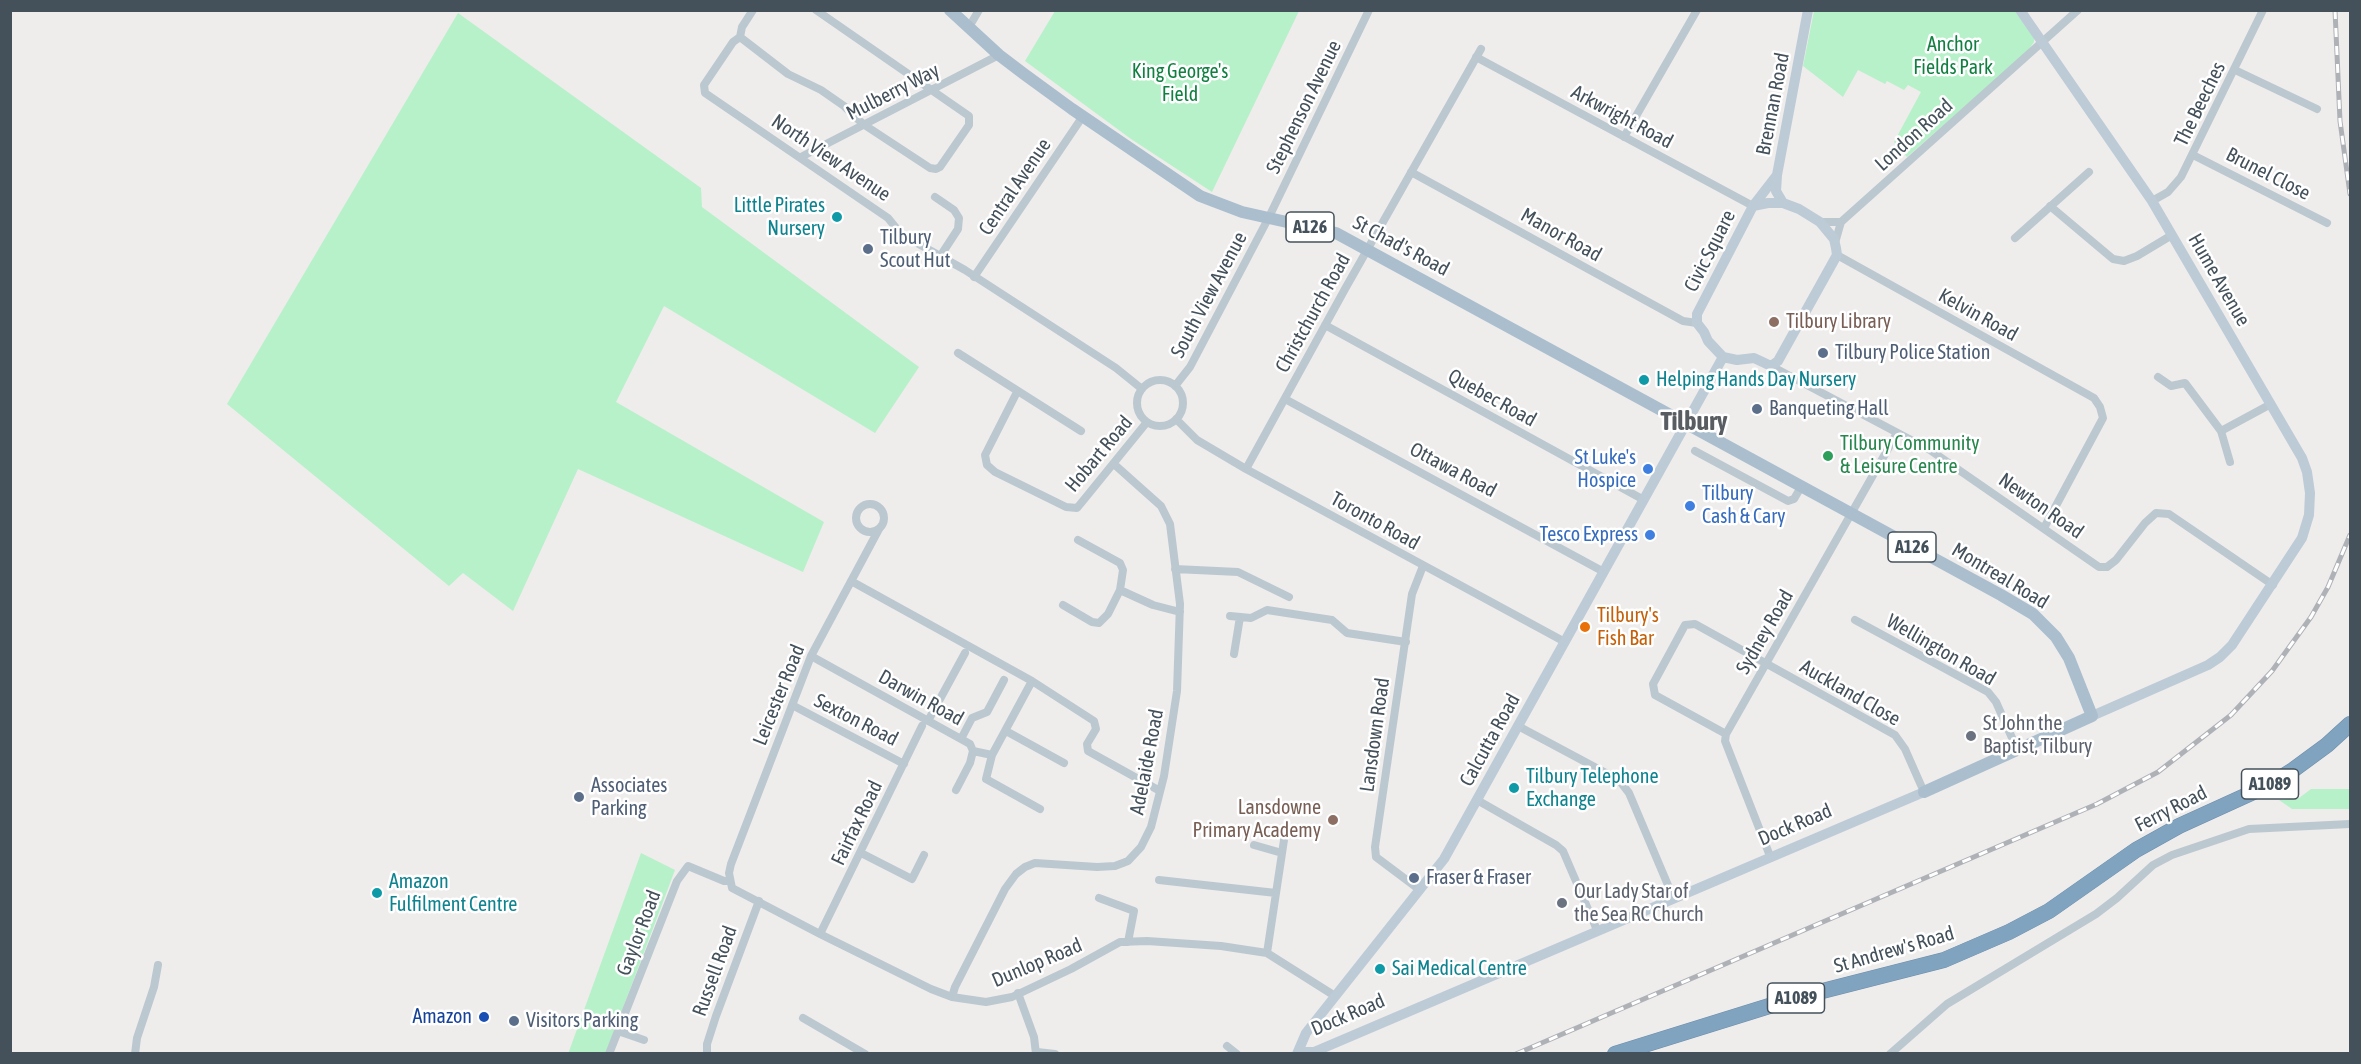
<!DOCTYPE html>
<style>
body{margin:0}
#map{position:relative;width:2361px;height:1064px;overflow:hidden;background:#efecec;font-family:"Asap Condensed",sans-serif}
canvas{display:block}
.frame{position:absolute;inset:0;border:12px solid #44515b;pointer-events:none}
</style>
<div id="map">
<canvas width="2361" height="1064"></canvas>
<div class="frame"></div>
</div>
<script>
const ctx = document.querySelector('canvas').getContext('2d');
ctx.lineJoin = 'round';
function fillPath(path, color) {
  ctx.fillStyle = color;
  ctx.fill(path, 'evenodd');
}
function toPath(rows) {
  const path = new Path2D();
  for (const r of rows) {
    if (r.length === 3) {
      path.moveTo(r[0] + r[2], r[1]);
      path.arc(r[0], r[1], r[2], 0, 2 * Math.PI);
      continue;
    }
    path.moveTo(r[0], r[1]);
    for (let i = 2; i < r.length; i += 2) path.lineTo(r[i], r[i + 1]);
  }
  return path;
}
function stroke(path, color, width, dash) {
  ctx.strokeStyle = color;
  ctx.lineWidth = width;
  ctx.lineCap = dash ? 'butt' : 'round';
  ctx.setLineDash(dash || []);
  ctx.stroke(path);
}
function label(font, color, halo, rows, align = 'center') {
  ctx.font = font + ' "Asap Condensed",sans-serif';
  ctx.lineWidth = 5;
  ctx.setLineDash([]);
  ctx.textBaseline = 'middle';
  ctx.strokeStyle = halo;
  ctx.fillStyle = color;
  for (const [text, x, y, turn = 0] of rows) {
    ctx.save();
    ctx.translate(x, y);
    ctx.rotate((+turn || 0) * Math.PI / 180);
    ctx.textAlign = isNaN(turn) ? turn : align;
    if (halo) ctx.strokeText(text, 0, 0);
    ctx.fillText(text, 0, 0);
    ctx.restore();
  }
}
const green = toPath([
 [1055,11,1055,10,1299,11,1212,192,1131,139,1025,61],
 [1814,11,2015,11,2034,38,2034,42,2027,52,1907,157,1894,142,1921,92,1908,85,1904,90,1887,81,1885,84,1858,70,1843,97,1803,66],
 [458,13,701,188,702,207,919,367,875,433,664,306,616,402,824,522,803,572,578,469,513,611,463,573,449,586,227,404],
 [2311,789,2350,789,2350,809,2292,809,2279,800,2299,798],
 [641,853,675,870,606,1053,568,1054]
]);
const street = toPath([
 [969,27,979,10],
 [740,37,733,42,704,85,705,93,888,218,901,234,965,270,1116,368,1142,389],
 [740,37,788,74,821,90,844,106,863,124,930,168,936,169,940,167,969,125,969,116,816,10],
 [740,37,742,27,753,10],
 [1476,57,1753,206],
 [2235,70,2317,109],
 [1624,137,1697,10],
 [2193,155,2327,223],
 [801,157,999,55],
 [1411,172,1683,321,1697,323],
 [935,197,954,210,959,218,958,229,941,255],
 [2152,201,2168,192,2181,177,2263,10],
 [2050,206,2113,259,2124,261,2137,256,2172,235],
 [1820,222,1841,222,2078,10],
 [2015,238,2089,172],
 [1835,243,1841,222],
 [1837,255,2094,398,2100,407,2103,418,2044,528],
 [974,277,1083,116],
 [1325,325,1644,500],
 [958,353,1081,431],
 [1771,366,1930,450,2099,567,2107,567,2116,560,2145,523,2156,513,2169,514,2273,585],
 [2158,377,2171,386,2185,383,2221,431],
 [1160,403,23],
 [1175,386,1190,367,1269,217,1369,10],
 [1017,392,985,455,987,465,995,472,1066,507,1077,508,1082,502,1147,422],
 [1285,399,1604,572],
 [1176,419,1197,440,1246,469,1565,642],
 [1695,451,1788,501,1794,499,1801,487],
 [2230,462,2221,431,2271,404],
 [1246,469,1345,289,1481,49],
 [870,518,14],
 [879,529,811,656,731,864,729,873,732,888,820,934,931,989,952,997,986,1002,1012,997,1071,969,1120,942,1147,941,1221,946,1267,953,1335,996],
 [1175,569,1238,572,1289,597],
 [851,581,1032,681,1094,721,1096,729,1087,744,1088,751,1160,791],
 [1120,590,1153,605,1180,612],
 [1063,605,1092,622,1099,623,1108,614,1120,590,1123,570,1120,563,1078,540],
 [1230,616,1251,618,1267,610,1332,620,1347,633,1406,642],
 [1855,620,1988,692,1996,702,2017,749],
 [1234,654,1240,617],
 [811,656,970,744,973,751,970,763,956,790],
 [792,705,904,764],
 [928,721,965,653],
 [1518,726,1619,780,1629,793,1673,897],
 [1006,731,1064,763],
 [1726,734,1655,695,1653,684,1685,625,1695,624,1895,735,1905,749,1924,792],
 [961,739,972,718,987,712,1004,680],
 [973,751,992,755,1032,681],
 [992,755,986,779,1040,809],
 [1477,800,1556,845,1563,851,1597,930],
 [1254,845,1282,853],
 [861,853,912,879,924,855],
 [1770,856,1725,741,1726,734,1897,433],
 [1159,880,1276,893],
 [1420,890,1376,857,1375,847,1412,594,1423,566],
 [1099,898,1134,911,1128,942],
 [820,934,922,726],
 [1267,953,1284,840],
 [1018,993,1034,1037,1036,1054],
 [952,997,955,987,1005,889,1016,874,1025,867,1035,863,1097,867,1115,866,1128,861,1141,847,1151,827,1164,776,1177,691,1180,604,1170,524,1161,506,1115,465],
 [803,1018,865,1054],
 [644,1040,618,1031,677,881,688,866,724,881,729,881],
 [1227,1046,1237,1054],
 [1037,1052,1055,1054],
 [135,1054,137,1038,154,987,158,965],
 [609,1054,618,1031],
 [707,1054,707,1044,716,1016,759,901],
 [1890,1054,1947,1004,2096,914,2117,898,2153,865,2172,855,2249,829,2350,824]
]);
const secondary = toPath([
 [2020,10,2152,201,2302,458,2307,472,2310,493,2309,515,2302,538,2232,645,2220,657,2208,665,2092,716],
 [1783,203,1776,191,1777,175,1808,10],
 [1753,206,1768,203,1783,203,1799,209,1820,222,1834,239,1836,248,1837,255,1778,361,1771,366,1754,358,1737,360,1723,357,1708,341,1704,332,1697,323,1697,314,1753,206,1777,175],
 [1299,1052,1314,1052,1924,792],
 [1297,1054,1306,1033,1444,859,1723,357]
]);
const primary = toPath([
 [950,10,999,55,1024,74,1072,109,1200,196,1242,212,1336,233,2001,595,2033,614,2056,637,2069,658,2092,716,1924,792]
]);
const highway = toPath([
 [1615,1054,1795,998,1944,960,2009,932,2049,911,2136,850,2179,826,2269,785,2293,770,2327,745,2350,724]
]);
const rail = toPath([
 [2335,10,2340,121,2350,194],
 [1516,1054,2097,804,2158,772,2231,715,2272,671,2311,617,2328,587,2350,535]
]);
const markers = [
 [837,217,6,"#0f9aa8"],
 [868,249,6,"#5c6f8a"],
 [1774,322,6,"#8d6e63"],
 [1823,353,6,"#5c6f8a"],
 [1644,380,6,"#0f9aa8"],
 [1757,409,6,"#5c6f8a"],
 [1828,456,6,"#2e9e5b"],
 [1648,469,6,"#3f7fe0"],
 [1690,506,6,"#3f7fe0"],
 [1650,535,6,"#3f7fe0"],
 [1585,627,6,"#e8710a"],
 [1971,736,6,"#6b7280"],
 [1514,788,6,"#0f9aa8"],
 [579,797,6,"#5c6f8a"],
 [1333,820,6,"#8d6e63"],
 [1414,878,6,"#5c6f8a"],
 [377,893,6,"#0f9aa8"],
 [1562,903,6,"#6b7280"],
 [1380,969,6,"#0f9aa8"],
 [484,1017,6,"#1a4fb4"],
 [514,1021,6,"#5c6f8a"]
];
const shields = [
 [1310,227,48],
 [1912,547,48],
 [2270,784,57],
 [1796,998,57]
];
const shieldNames = [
 ["A126",1310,227],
 ["A126",1912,547],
 ["A1089",2270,784],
 ["A1089",1796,998]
];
const parkNames = [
 ["Anchor",1953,45],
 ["Fields Park",1953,68],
 ["King George's",1180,72],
 ["Field",1180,95]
];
const streetNames = [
 ["Mulberry Way",893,92,-27],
 ["Brennan Road",1773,104,-79],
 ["The Beeches",2200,104,-64],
 ["Stephenson Avenue",1304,107,-64],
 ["Arkwright Road",1622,117,28],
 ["London Road",1914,135,-42],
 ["North View Avenue",831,158,34],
 ["Brunel Close",2268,174,27],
 ["Central Avenue",1015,187,-56],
 ["Manor Road",1561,235,29],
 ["St Chad's Road",1401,246,28],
 ["Civic Square",1710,251,-63],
 ["Hume Avenue",2219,280,60],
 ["South View Avenue",1209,295,-62],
 ["Christchurch Road",1313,313,-61],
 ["Kelvin Road",1978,315,29],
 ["Quebec Road",1492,398,29],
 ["Hobart Road",1099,454,-50],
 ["Ottawa Road",1453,470,28],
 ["Newton Road",2041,506,35],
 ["Toronto Road",1375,521,29],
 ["Montreal Road",2000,576,31],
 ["Sydney Road",1765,632,-60],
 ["Wellington Road",1941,650,30],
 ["Auckland Close",1850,693,30],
 ["Leicester Road",779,695,-68],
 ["Darwin Road",921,698,29],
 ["Sexton Road",856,720,27],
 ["Lansdown Road",1375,735,-82],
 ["Calcutta Road",1490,740,-61],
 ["Adelaide Road",1147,762,-79],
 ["Ferry Road",2171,809,-27],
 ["Fairfax Road",857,823,-64],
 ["Dock Road",1795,825,-23],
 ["Gaylor Road",639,933,-69],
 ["St Andrew's Road",1894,950,-16],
 ["Dunlop Road",1037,963,-23],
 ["Russell Road",715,971,-70],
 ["Dock Road",1348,1015,-23]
];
const cultureNames = [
 ["Little Pirates",825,206,"right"],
 ["Nursery",825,229,"right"],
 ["Helping Hands Day Nursery",1656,380],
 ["Tilbury Telephone",1526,777],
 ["Exchange",1526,800],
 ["Amazon",389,882],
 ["Fulfilment Centre",389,905],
 ["Sai Medical Centre",1392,969]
];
const serviceNames = [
 ["Tilbury",880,238],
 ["Scout Hut",880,261],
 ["Tilbury Police Station",1835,353],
 ["Banqueting Hall",1769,409],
 ["Associates",591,786],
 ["Parking",591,809],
 ["Fraser & Fraser",1426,878],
 ["Visitors Parking",526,1021]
];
const educationNames = [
 ["Tilbury Library",1786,322],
 ["Lansdowne",1321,808,"right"],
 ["Primary Academy",1321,831,"right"]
];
const leisureNames = [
 ["Tilbury Community",1840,444],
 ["& Leisure Centre",1840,467]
];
const shopNames = [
 ["St Luke's",1636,458],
 ["Hospice",1636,481],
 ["Tilbury",1702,494,"left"],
 ["Cash & Cary",1702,517,"left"],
 ["Tesco Express",1638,535]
];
const foodNames = [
 ["Tilbury's",1597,616],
 ["Fish Bar",1597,639]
];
const worshipNames = [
 ["St John the",1983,724],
 ["Baptist, Tilbury",1983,747],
 ["Our Lady Star of",1574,892],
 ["the Sea RC Church",1574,915]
];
const transitNames = [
 ["Amazon",472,1017]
];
const districtNames = [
 ["Tilbury",1694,422]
];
fillPath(green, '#b7f1c9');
stroke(highway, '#6c8eab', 16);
stroke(street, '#bcc8d0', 8);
stroke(secondary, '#bdcbd7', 10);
stroke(primary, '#aabece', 12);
stroke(highway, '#80a3bf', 15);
stroke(rail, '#aeb2b7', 5);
stroke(rail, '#fff', 3, [9]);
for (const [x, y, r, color] of markers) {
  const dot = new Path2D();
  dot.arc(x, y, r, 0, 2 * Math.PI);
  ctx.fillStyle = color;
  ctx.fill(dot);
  stroke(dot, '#fff', 2);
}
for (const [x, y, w] of shields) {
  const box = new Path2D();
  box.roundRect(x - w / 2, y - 15, w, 30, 4.5);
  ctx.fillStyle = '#fff';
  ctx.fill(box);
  stroke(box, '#44515b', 1.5);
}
label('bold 18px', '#44515b', null, shieldNames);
label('20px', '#117f41', '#fff', parkNames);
label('20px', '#44515b', '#fff', streetNames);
label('20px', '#0d838f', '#fff', cultureNames, 'left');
label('20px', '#4e5e75', '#fff', serviceNames, 'left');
label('20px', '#785e54', '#fff', educationNames, 'left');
label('20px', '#27864d', '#fff', leisureNames, 'left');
label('20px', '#366cbe', '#fff', shopNames, 'right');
label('20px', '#c56008', '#fff', foodNames, 'left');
label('20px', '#5b616d', '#fff', worshipNames, 'left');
label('20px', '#164399', '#fff', transitNames, 'right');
label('bold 26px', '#595d62', '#fff', districtNames);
</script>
